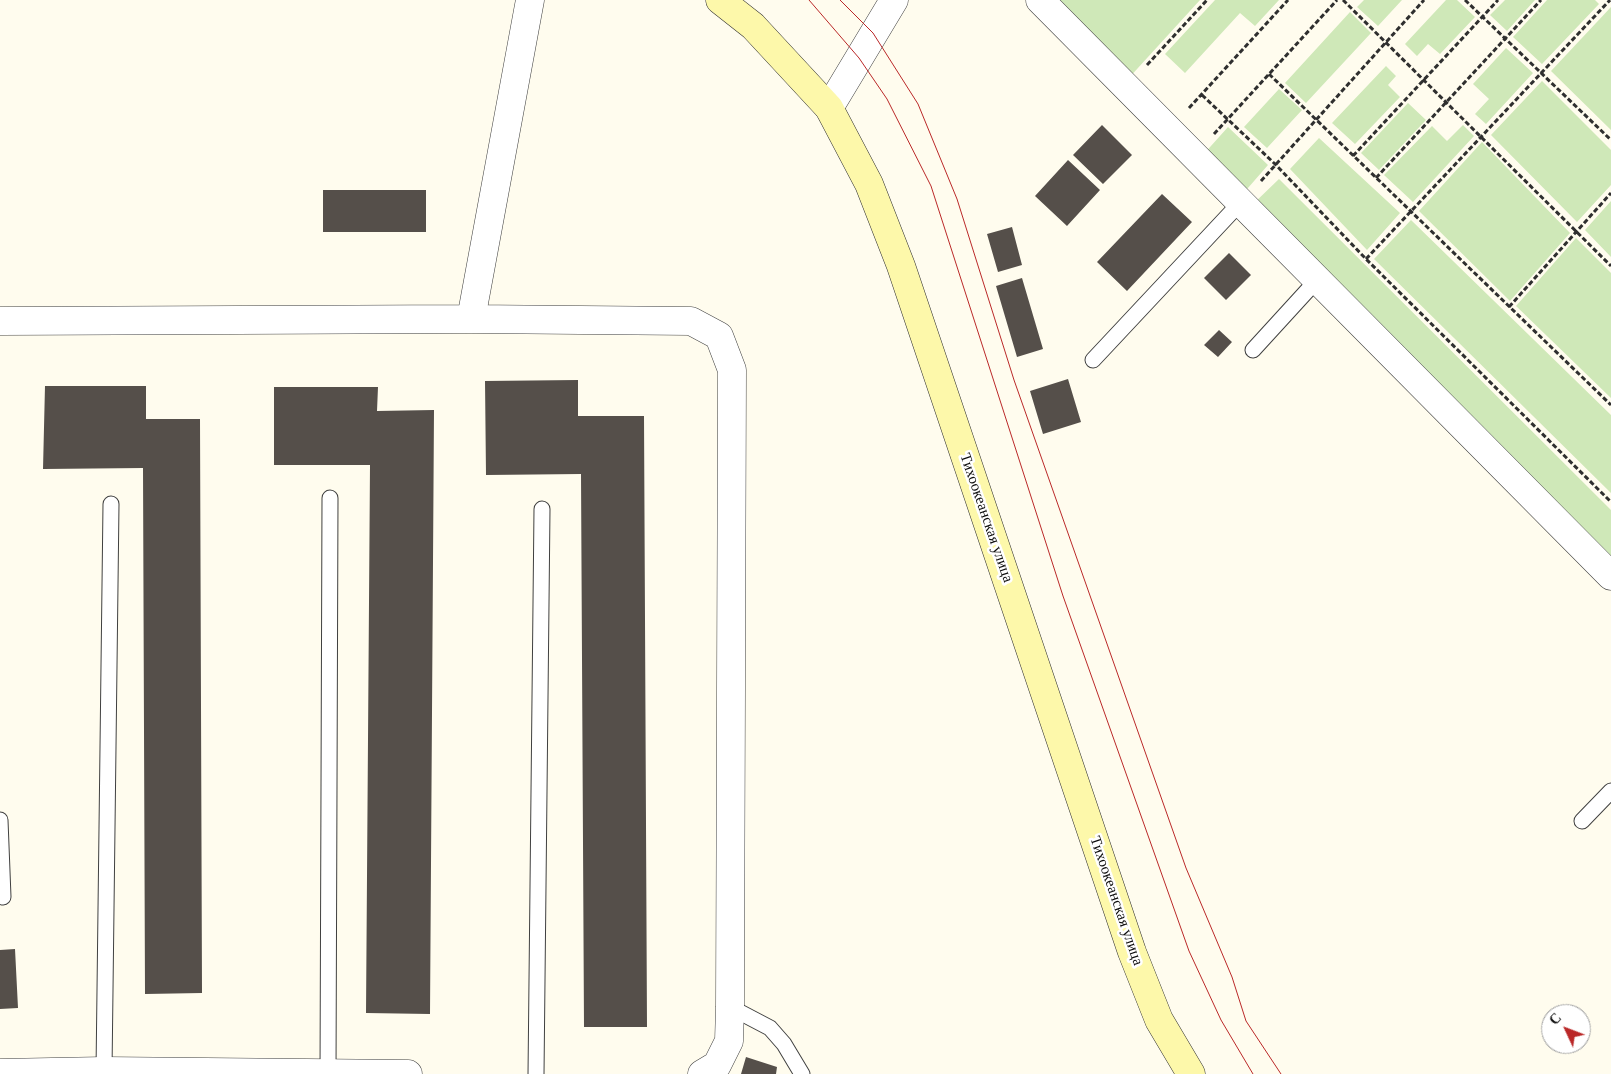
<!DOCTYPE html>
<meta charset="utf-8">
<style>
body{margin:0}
#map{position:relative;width:1611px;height:1074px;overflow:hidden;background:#fffcee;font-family:Georgia,serif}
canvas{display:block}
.north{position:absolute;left:1541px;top:1004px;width:50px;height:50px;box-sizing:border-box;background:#fff;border:1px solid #9e9e9e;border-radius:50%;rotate:313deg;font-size:14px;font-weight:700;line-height:20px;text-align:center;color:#0d0d0d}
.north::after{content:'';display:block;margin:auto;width:18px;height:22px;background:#ba2828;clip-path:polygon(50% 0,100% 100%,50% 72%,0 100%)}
</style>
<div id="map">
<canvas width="1611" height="1074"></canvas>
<div class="north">С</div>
</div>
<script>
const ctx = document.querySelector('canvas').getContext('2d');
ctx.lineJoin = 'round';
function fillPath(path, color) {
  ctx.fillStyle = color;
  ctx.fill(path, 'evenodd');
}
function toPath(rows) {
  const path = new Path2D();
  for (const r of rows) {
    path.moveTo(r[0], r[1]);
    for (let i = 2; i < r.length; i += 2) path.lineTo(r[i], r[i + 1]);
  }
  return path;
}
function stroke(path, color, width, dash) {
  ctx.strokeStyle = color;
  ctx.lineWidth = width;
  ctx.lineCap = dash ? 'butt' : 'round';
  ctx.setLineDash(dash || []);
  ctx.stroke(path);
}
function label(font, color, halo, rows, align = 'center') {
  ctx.font = font + ' Georgia,serif';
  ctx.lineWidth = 5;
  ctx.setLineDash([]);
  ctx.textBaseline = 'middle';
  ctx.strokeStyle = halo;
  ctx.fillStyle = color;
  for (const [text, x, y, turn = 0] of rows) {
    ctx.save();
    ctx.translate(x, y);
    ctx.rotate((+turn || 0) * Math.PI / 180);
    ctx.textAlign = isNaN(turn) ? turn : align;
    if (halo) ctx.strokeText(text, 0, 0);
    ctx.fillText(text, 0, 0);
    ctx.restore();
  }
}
const green = toPath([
 [1049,0,1200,0,1127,80],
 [1215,0,1279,0,1255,26,1240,13,1185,73,1165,54],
 [1364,0,1402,0,1378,26,1357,7],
 [1446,0,1457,0,1475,17,1440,54,1428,44,1417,56,1405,44],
 [1505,0,1535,0,1507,31,1490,15],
 [1547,0,1595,0,1599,4,1542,64,1513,37],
 [1611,7,1611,130,1551,71],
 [1350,12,1371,33,1306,103,1285,83],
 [1506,48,1533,73,1486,124,1475,114,1489,99,1473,84],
 [1386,66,1396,76,1388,85,1400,97,1355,144,1332,123],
 [1542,81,1611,150,1611,185,1577,222,1491,135],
 [1279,89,1302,110,1267,148,1244,127],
 [1408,103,1426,120,1379,170,1361,153],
 [1463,125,1474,136,1413,202,1384,175,1432,126,1447,141],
 [1228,127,1268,165,1241,196,1202,156],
 [1319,138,1400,213,1367,250,1290,169],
 [1482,142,1570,233,1510,301,1419,211],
 [1279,179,1611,510,1611,567,1251,206],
 [1611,201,1611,257,1585,230],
 [1411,220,1611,415,1611,493,1374,259],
 [1576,238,1611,273,1611,398,1516,306]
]);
const building = toPath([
 [1102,125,1132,155,1103,184,1073,155],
 [1068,160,1100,190,1067,226,1035,196],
 [323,190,426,190,426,232,323,232],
 [1162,194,1192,222,1127,291,1097,262],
 [1012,227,1022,265,998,272,987,234],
 [1229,253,1251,275,1226,300,1204,278],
 [1022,278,1043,349,1017,357,996,286],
 [1219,330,1232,342,1218,357,1204,345],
 [1068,379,1081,422,1043,434,1030,391],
 [578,380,578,416,644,416,647,1027,584,1027,581,474,486,475,485,381],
 [45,386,146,386,146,419,200,419,202,993,145,994,143,468,43,469],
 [274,387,378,387,377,411,434,410,430,1014,366,1013,370,465,274,465],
 [15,949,18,1008,0,1009,0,950],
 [746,1057,777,1067,776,1074,741,1074]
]);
const path = toPath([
 [1343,0,1611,266],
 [1465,0,1611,140],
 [1147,65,1207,0],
 [1269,74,1611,405],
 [1202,95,1275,164,1366,259,1611,502],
 [1189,108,1288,0],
 [1214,134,1337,0],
 [1353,156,1498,0],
 [1376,178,1541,0],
 [1261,181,1424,0],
 [1366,259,1610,0],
 [1509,307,1611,193]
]);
const service = toPath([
 [1253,350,1317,280],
 [1093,360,1240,203],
 [0,820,3,897],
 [1582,821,1611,791],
 [730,1007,770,1028,784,1044,802,1074],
 [104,1071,111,504],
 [328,1073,330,498],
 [536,1074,542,509]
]);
const minor = toPath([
 [1040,0,1611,576],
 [471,319,530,0],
 [0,321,471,319,691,321,719,336,732,370,730,1007,729,1041,717,1065,702,1074],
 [0,1073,104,1071,408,1074]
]);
const tertiary = toPath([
 [829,108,894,0]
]);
const secondary = toPath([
 [720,0,753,26,829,108,869,184,901,266,1132,952,1159,1020,1191,1074]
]);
const tram = toPath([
 [809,0,859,58,887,99,931,186,1063,596,1189,951,1221,1020,1253,1074],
 [840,0,873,33,918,104,957,199,1014,380,1186,868,1232,977,1246,1021,1281,1074]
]);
const streetNames = [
 ["Тихоокеанская улица",986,518,71],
 ["Тихоокеанская улица",1116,901,71]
];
fillPath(green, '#cfe8b8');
fillPath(building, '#554f4a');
stroke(service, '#404040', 17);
stroke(minor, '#404040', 29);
stroke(tertiary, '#404040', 29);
stroke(secondary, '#2f2f2f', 29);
stroke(path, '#2f2f2f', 3, [5, 2.5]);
stroke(service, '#fff', 15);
stroke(minor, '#fff', 28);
stroke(tertiary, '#fff', 28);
stroke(secondary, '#fdf8aa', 28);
stroke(tram, '#ba2828', 1);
label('15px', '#0d0d0d', '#fff', streetNames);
</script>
